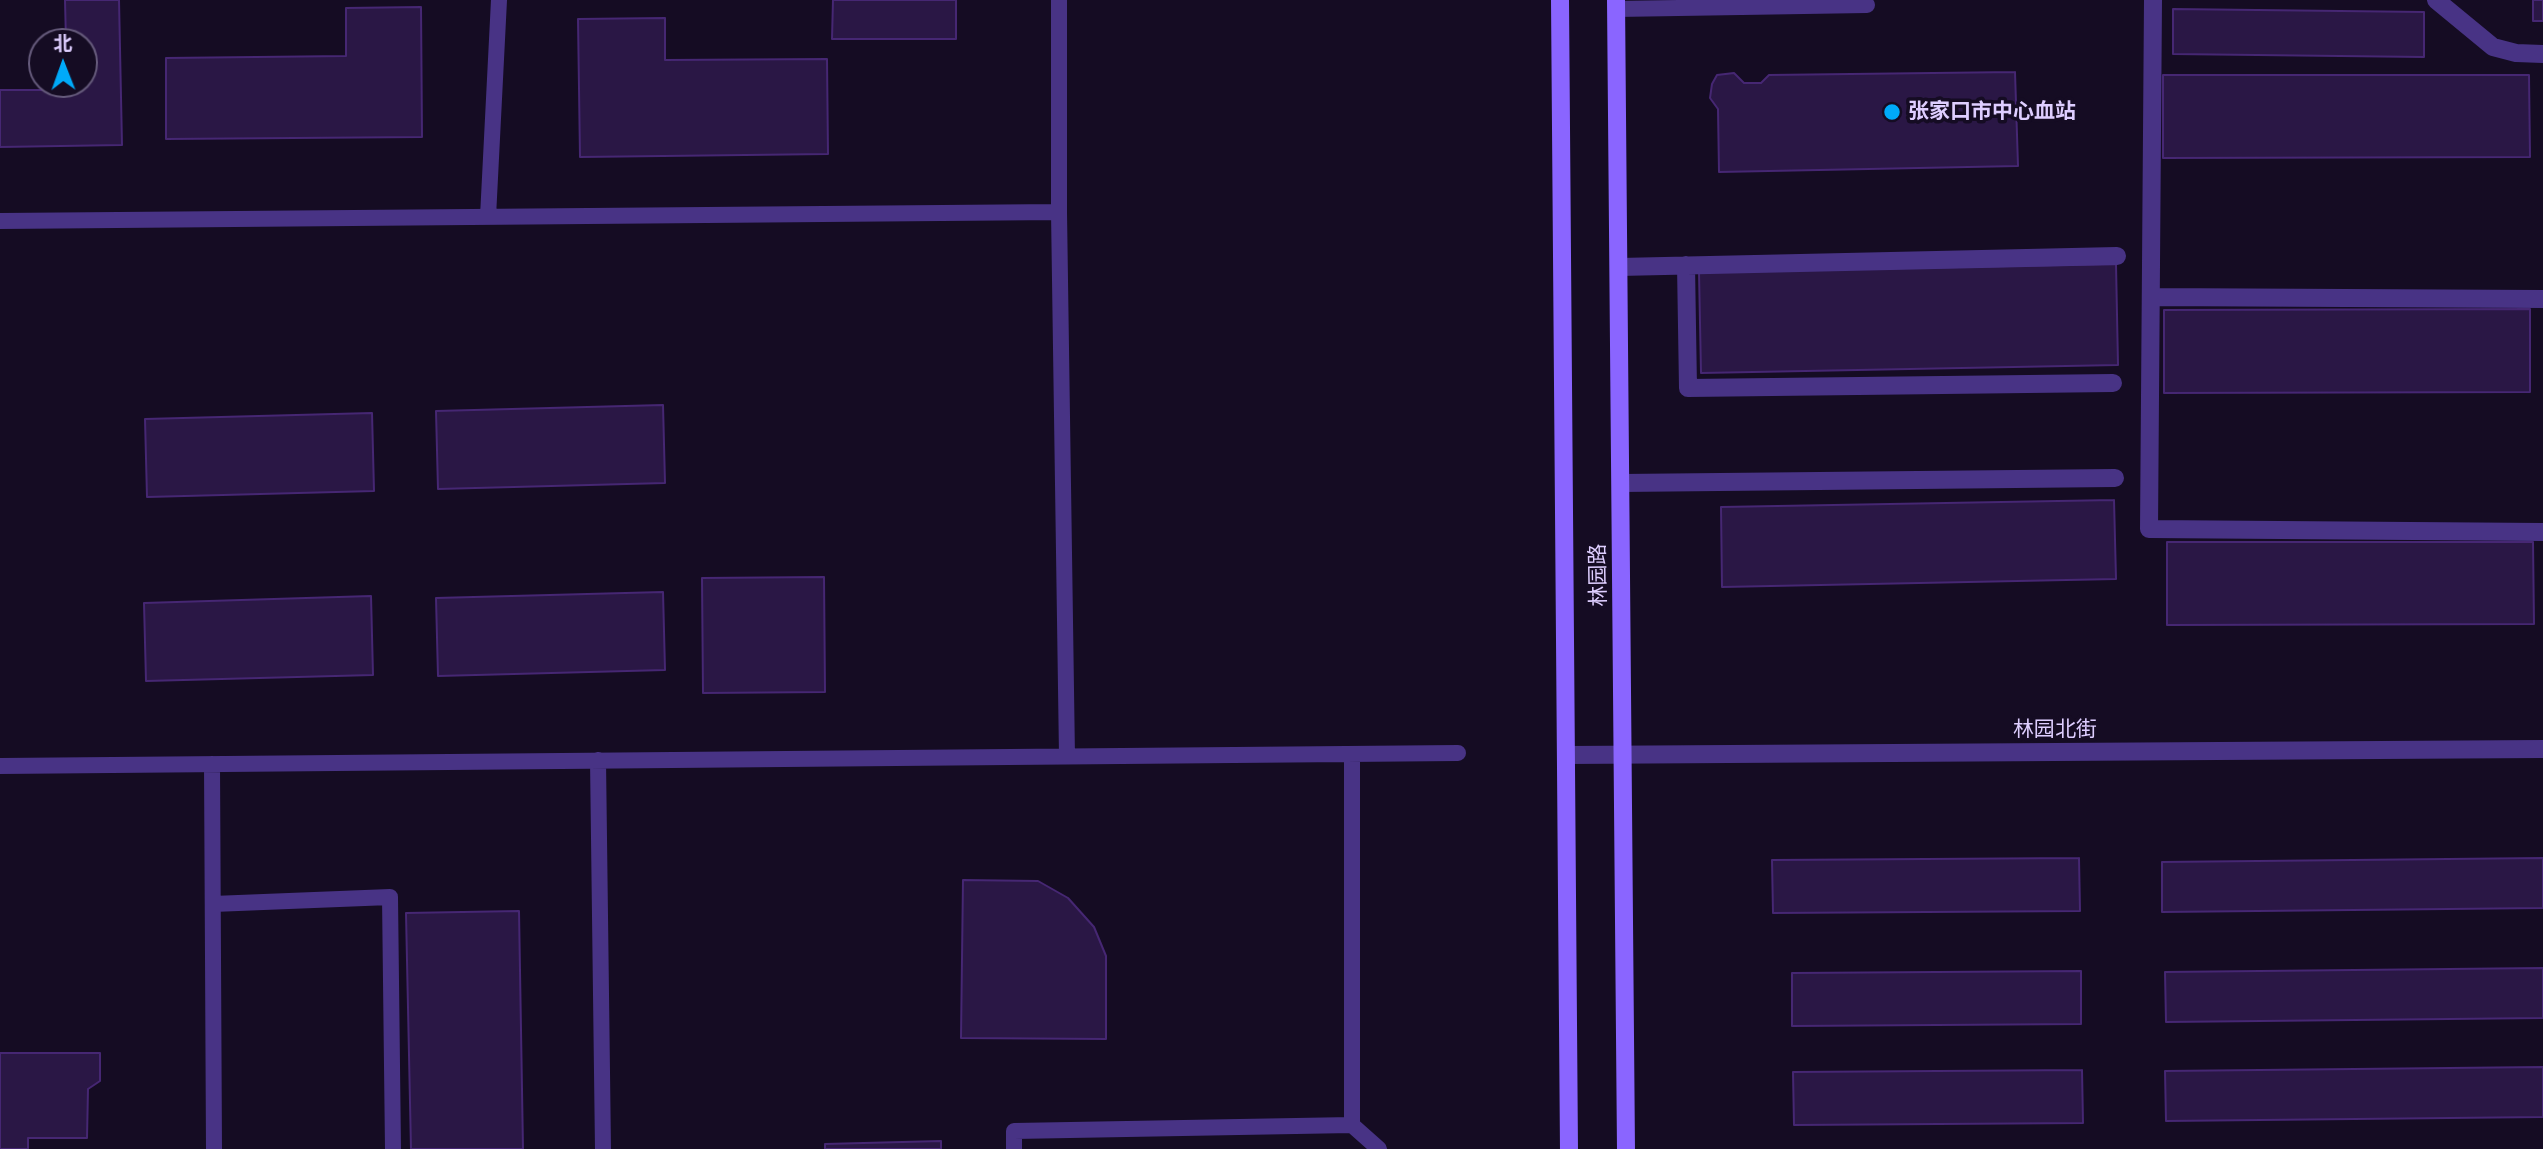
<!DOCTYPE html>
<meta charset="utf-8">
<style>
body{margin:0}
#map{position:relative;width:2543px;height:1149px;overflow:hidden;background:#150c23;font-family:"Fira Sans Condensed","Noto Sans SC",sans-serif}
canvas{display:block}
.north{position:absolute;left:28px;top:28px;width:70px;height:70px;box-sizing:border-box;background:#150c23;border:2px solid #655a7b;border-radius:50%;rotate:359deg;font-size:19px;font-weight:700;line-height:28px;text-align:center;color:#deceff}
.north::after{content:'';display:block;margin:auto;width:24px;height:32px;background:#00aaf9;clip-path:polygon(50% 0,100% 100%,50% 72%,0 100%)}
</style>
<div id="map">
<canvas width="2543" height="1149"></canvas>
<div class="north">北</div>
</div>
<script>
const ctx = document.querySelector('canvas').getContext('2d');
ctx.lineJoin = 'round';
function fillPath(path, color) {
  ctx.fillStyle = color;
  ctx.fill(path, 'evenodd');
}
function toPath(rows) {
  const path = new Path2D();
  for (const r of rows) {
    path.moveTo(r[0], r[1]);
    for (let i = 2; i < r.length; i += 2) path.lineTo(r[i], r[i + 1]);
  }
  return path;
}
function stroke(path, color, width, dash) {
  ctx.strokeStyle = color;
  ctx.lineWidth = width;
  ctx.lineCap = dash ? 'butt' : 'round';
  ctx.setLineDash(dash || []);
  ctx.stroke(path);
}
function label(font, color, halo, rows, align = 'center') {
  ctx.font = font + ' "Fira Sans Condensed","Noto Sans SC",sans-serif';
  ctx.lineWidth = 7;
  ctx.setLineDash([]);
  ctx.textBaseline = 'middle';
  ctx.strokeStyle = halo;
  ctx.fillStyle = color;
  for (const [text, x, y, turn = 0] of rows) {
    ctx.save();
    ctx.translate(x, y);
    ctx.rotate((+turn || 0) * Math.PI / 180);
    ctx.textAlign = isNaN(turn) ? turn : align;
    if (halo) ctx.strokeText(text, 0, 0);
    ctx.fillText(text, 0, 0);
    ctx.restore();
  }
}
const building = toPath([
 [65,0,119,0,122,145,0,147,0,90,67,90,67,84,84,84,84,42,66,42,65,0],
 [833,0,956,0,956,39,832,39,833,0],
 [2533,0,2543,0,2543,21,2533,21,2533,0],
 [421,7,422,137,166,139,166,58,346,56,346,8,421,7],
 [2173,9,2424,12,2424,57,2173,54,2173,9],
 [665,18,665,60,827,59,828,154,580,157,578,19,665,18],
 [2015,72,2018,166,1719,172,1718,109,1710,98,1712,84,1717,75,1734,73,1744,83,1761,83,1769,75,2015,72],
 [2163,75,2529,75,2530,157,2163,158,2163,75],
 [2116,264,2118,365,1701,373,1699,272,2116,264],
 [2530,309,2530,392,2164,393,2164,310,2530,309],
 [663,405,665,483,438,489,436,411,663,405],
 [372,413,374,491,147,497,145,419,372,413],
 [2114,500,2116,579,1722,587,1721,507,2114,500],
 [2167,542,2533,542,2534,624,2167,625,2167,542],
 [824,577,825,692,703,693,702,578,824,577],
 [663,592,665,670,438,676,436,598,663,592],
 [371,596,373,675,146,681,144,603,371,596],
 [2079,858,2080,911,1773,913,1772,860,2079,858],
 [2543,858,2543,908,2162,912,2162,862,2543,858],
 [963,880,1038,881,1068,898,1094,927,1106,956,1106,1039,961,1038,963,880],
 [519,911,523,1149,411,1149,406,913,519,911],
 [2543,968,2543,1018,2166,1022,2165,972,2543,968],
 [2081,971,2081,1024,1792,1026,1792,973,2081,971],
 [0,1053,100,1053,100,1081,88,1089,87,1138,28,1138,28,1149,0,1149,0,1053],
 [2543,1067,2543,1117,2166,1121,2165,1071,2543,1067],
 [2082,1070,2083,1123,1794,1125,1793,1072,2082,1070],
 [941,1141,941,1149,825,1149,825,1144,941,1141]
]);
const service = toPath([
 [1059,0,1059,212,1067,756],
 [1616,9,1867,5],
 [488,217,499,0],
 [0,221,1059,212],
 [1352,754,1352,1125],
 [598,760,603,1149],
 [212,764,214,1149],
 [0,766,1458,753],
 [213,904,390,897,393,1149],
 [1014,1149,1014,1131,1352,1125,1379,1149]
]);
const minor = toPath([
 [2153,0,2149,529,2543,532],
 [2436,0,2493,47,2516,53,2543,54],
 [1686,265,1688,388,2113,383],
 [1619,267,2117,256],
 [2151,297,2543,299],
 [1621,483,2115,478]
]);
const tertiary = toPath([
 [1567,755,2543,749]
]);
const secondary = toPath([
 [1560,0,1569,1149],
 [1616,0,1626,1149]
]);
const markers = [
 [1892,112,9,"#00aaf9"]
];
const poiNames = [
 ["张家口市中心血站",1908,112]
];
const streetNames = [
 ["林园路",1599,575,-91],
 ["林园北街",2055,730]
];
fillPath(building, '#2a1745');
stroke(building, '#462773', 2);
stroke(service, '#483385', 16);
stroke(minor, '#483385', 18);
stroke(tertiary, '#483385', 18);
stroke(secondary, '#8a65ff', 18);
for (const [x, y, r, color] of markers) {
  const dot = new Path2D();
  dot.arc(x, y, r, 0, 2 * Math.PI);
  ctx.fillStyle = color;
  ctx.fill(dot);
  stroke(dot, '#150c23', 2.5);
}
label('bold 21px', '#deceff', '#150c23', poiNames, 'left');
label('21px', '#deceff', '#150c23', streetNames);
</script>
